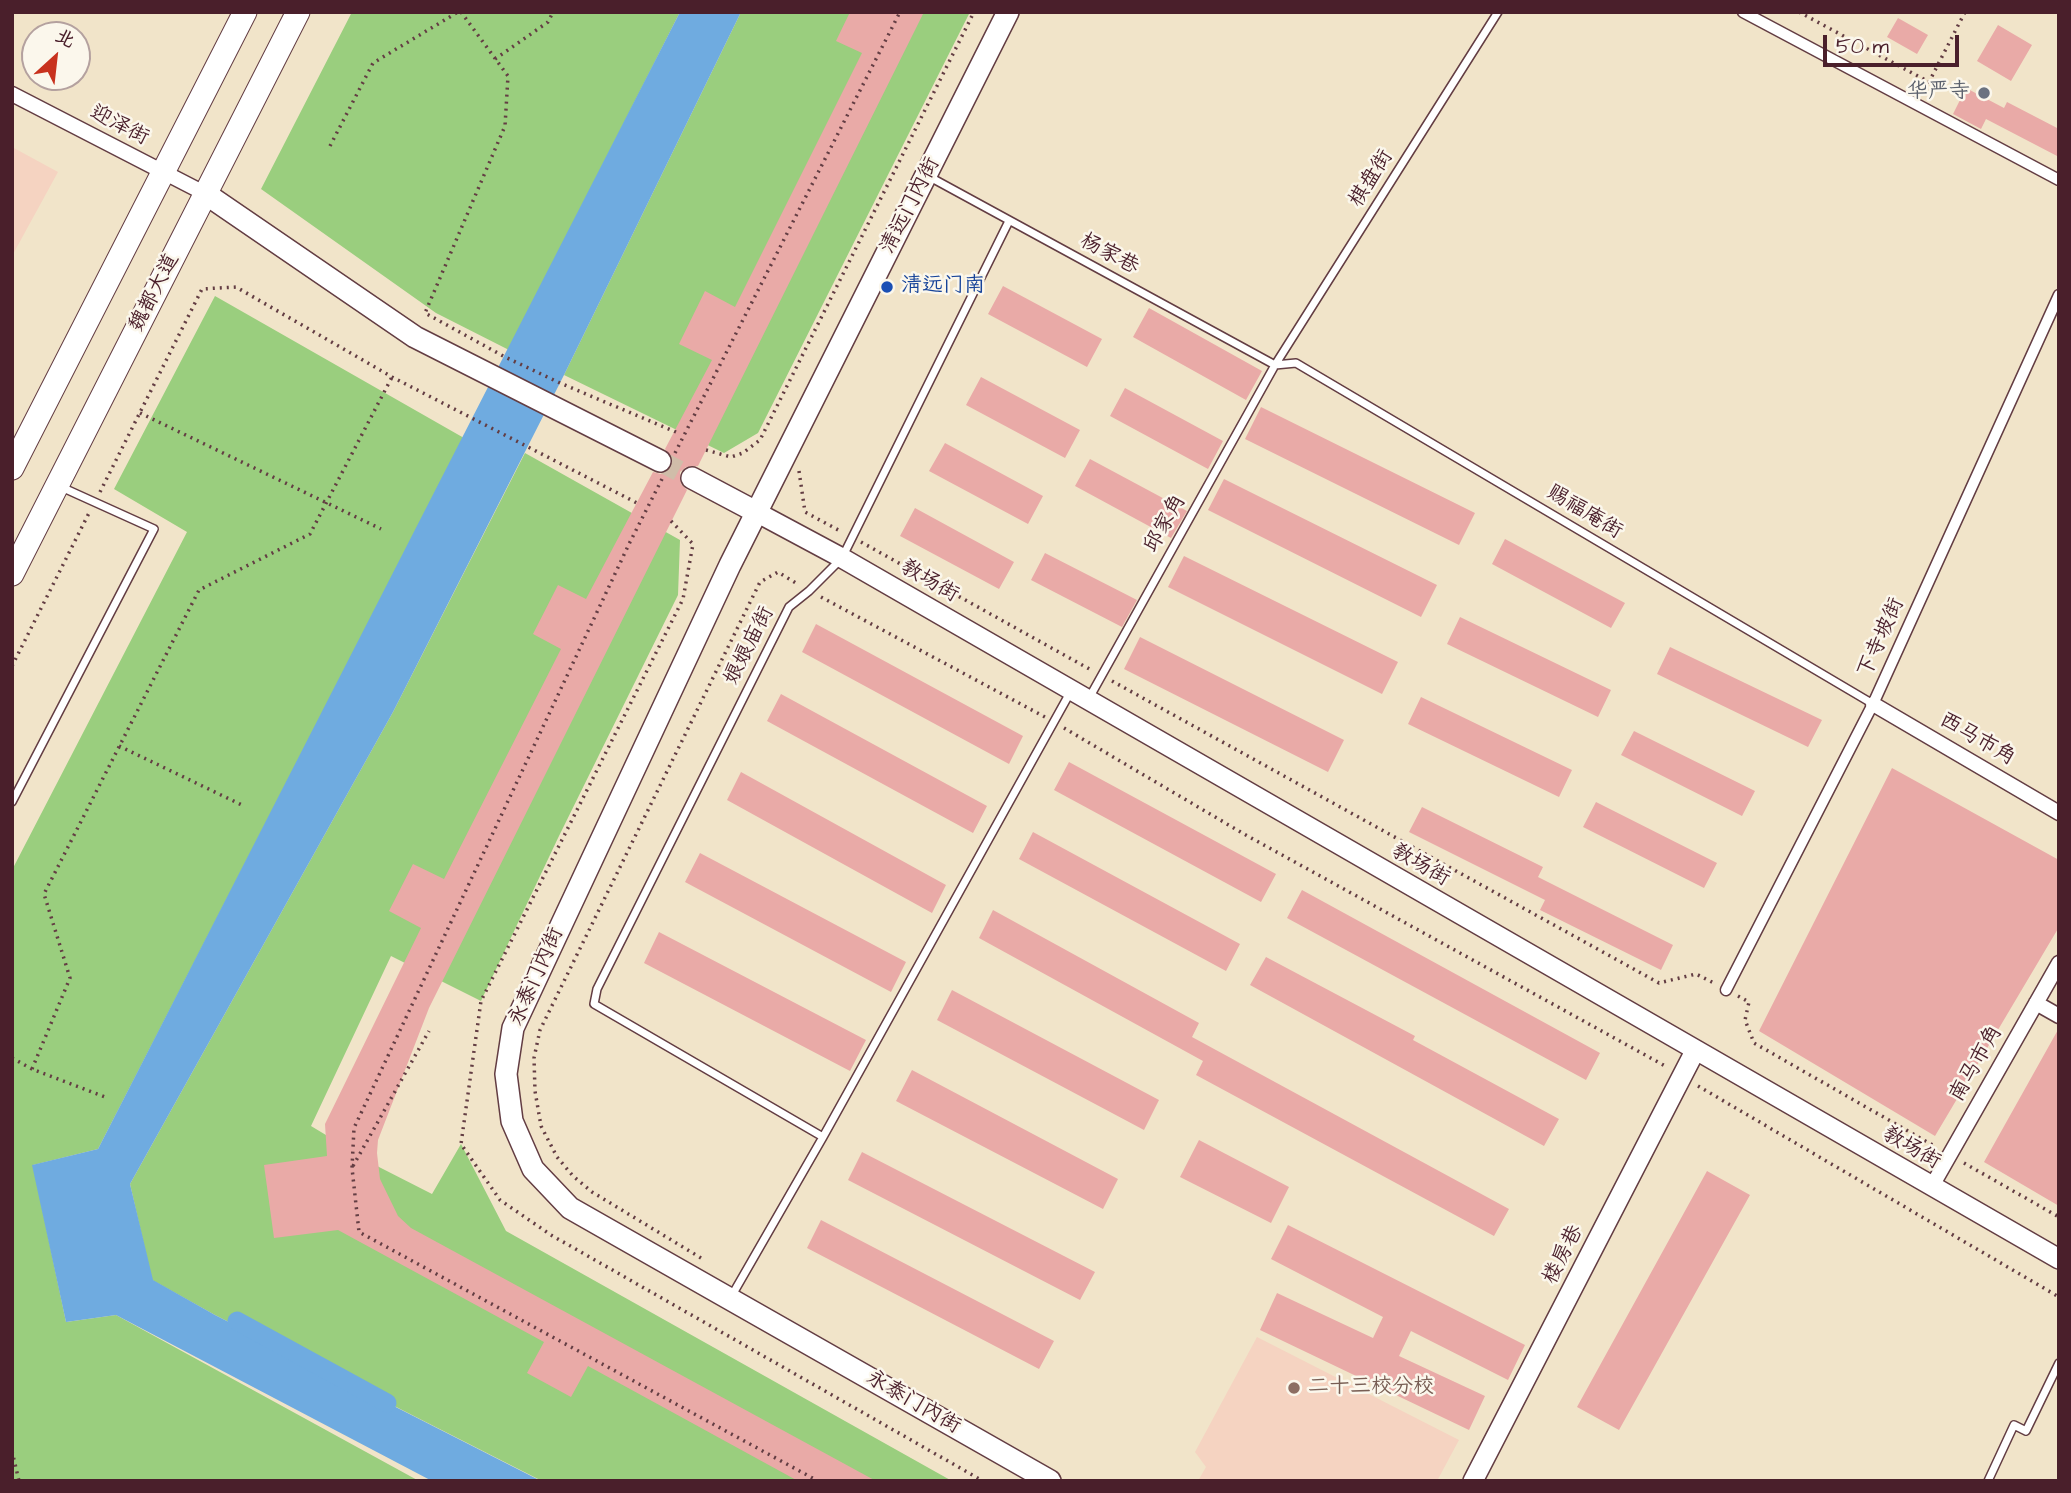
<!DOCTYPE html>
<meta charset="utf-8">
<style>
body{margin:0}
#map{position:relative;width:2071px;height:1493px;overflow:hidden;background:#f1e4c9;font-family:"Architects Daughter","LXGW WenKai TC",sans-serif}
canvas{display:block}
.frame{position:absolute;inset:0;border:14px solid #4a1f2b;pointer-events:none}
.north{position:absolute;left:21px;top:21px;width:70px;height:70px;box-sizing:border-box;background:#fbf7ec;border:2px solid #b4a19f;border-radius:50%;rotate:27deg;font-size:19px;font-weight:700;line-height:28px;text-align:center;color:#4a1f2b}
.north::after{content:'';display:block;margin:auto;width:24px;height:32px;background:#c8321e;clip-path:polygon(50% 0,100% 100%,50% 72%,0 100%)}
.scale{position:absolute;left:1823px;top:35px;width:136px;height:32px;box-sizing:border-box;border:4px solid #4a1f2b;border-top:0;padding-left:9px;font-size:21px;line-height:24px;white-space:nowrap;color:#4a1f2b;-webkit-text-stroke:5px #fbf7ec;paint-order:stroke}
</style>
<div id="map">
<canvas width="2071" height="1493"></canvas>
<div class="frame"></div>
<div class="north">北</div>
<div class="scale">50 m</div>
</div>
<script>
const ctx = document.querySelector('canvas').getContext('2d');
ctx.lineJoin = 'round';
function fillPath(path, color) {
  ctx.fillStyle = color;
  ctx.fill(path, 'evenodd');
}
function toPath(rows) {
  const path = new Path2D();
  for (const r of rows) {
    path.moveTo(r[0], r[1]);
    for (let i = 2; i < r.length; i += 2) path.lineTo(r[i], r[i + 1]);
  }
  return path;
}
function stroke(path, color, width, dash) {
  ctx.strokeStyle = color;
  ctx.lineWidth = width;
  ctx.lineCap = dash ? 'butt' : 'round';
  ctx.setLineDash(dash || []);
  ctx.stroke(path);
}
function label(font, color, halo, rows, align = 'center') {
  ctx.font = font + ' "Architects Daughter","LXGW WenKai TC",sans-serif';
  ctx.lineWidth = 5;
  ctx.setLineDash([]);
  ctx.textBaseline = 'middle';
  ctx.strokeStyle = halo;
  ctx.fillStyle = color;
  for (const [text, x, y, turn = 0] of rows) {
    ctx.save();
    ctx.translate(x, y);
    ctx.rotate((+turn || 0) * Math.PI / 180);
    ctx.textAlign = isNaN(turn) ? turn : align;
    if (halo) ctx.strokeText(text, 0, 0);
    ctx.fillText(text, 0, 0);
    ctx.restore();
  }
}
const built = toPath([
 [12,147,58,172,12,256],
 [1257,1337,1459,1440,1437,1481,1198,1481,1206,1467,1195,1452]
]);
const green = toPath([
 [352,12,680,12,509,350,436,313,261,189],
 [741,12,970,12,758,433,724,453,564,375],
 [215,296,464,438,98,1149,33,1165,66,1322,116,1315,419,1481,12,1481,12,870,187,532,114,489],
 [525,453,680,540,678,595,558,838,481,1001,391,956,311,1126,379,1167,432,1194,461,1144,506,1231,952,1481,542,1481,215,1315,152,1280,130,1184,393,712]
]);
const water = toPath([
 [680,12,741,12,564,375,393,712,130,1184,153,1280,215,1315,541,1481,432,1481,116,1315,66,1322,32,1165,98,1149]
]);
const canal = toPath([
 [237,1321,387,1403]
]);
const building = toPath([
 [850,12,924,12,698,466,686,467,680,472,681,484,687,490,429,1008,378,1140,377,1153,380,1179,398,1216,411,1228,876,1481,798,1481,588,1366,571,1397,527,1373,544,1342,338,1230,274,1238,264,1165,327,1156,325,1124,421,928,389,911,413,864,444,879,561,649,533,634,558,585,586,599,653,472,661,474,671,467,673,460,665,449,712,360,679,344,705,291,735,307,862,53,836,41],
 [1898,18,1928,35,1917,54,1887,37],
 [1998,25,2032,45,2011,81,1977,61],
 [1966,88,2004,108,2007,102,2059,129,2059,157,1986,119,1981,129,1953,114],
 [1003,286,1102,339,1087,367,988,314],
 [1149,308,1262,371,1246,400,1133,337],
 [981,377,1080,430,1065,458,966,405],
 [1125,388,1223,441,1208,469,1110,416],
 [1261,407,1475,513,1459,545,1245,439],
 [945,443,1043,496,1028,524,929,471],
 [1090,459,1187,511,1171,538,1075,486],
 [1224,479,1437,585,1421,617,1208,510],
 [915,508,1014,562,999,589,900,536],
 [1505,539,1625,603,1611,628,1492,564],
 [1045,553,1137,600,1122,627,1031,580],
 [1184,556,1398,662,1382,694,1168,587],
 [1460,617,1611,690,1598,717,1447,644],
 [816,624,1023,736,1009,764,802,652],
 [1140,637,1344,740,1328,772,1124,669],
 [1670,647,1822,720,1808,747,1657,674],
 [781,694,987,806,973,833,767,721],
 [1421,697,1572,770,1559,797,1408,724],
 [1634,731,1755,791,1742,816,1621,755],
 [1069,762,1276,874,1261,902,1054,790],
 [1892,768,2059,860,2059,927,1935,1136,1759,1031],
 [741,772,946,885,932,913,727,800],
 [1596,802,1717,863,1704,888,1583,827],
 [1422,807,1543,867,1538,877,1673,945,1661,970,1540,910,1545,900,1409,832],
 [1033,832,1240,944,1226,971,1019,859],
 [700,853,906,962,891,992,685,882],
 [1302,890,1600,1053,1586,1080,1287,918],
 [993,910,1199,1023,1192,1037,1509,1209,1494,1236,1196,1075,1203,1061,979,938],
 [659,932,866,1040,850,1071,644,963],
 [1266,957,1415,1036,1413,1040,1559,1119,1544,1146,1250,985],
 [952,990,1159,1100,1144,1130,937,1020],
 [2059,1028,2059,1206,1984,1162],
 [912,1070,1118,1179,1103,1209,896,1101],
 [1199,1140,1289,1187,1271,1223,1180,1177],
 [862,1152,1095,1272,1080,1300,848,1180],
 [1707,1171,1750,1195,1619,1430,1577,1407],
 [821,1220,1054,1341,1039,1369,807,1248],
 [1288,1225,1525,1345,1508,1380,1411,1331,1399,1356,1485,1396,1469,1430,1260,1330,1277,1293,1373,1338,1383,1317,1271,1259]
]);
const secondaryTunnel = toPath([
 [660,461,692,478]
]);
const path = toPath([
 [461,12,508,76,505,126,425,313,505,357,560,383,676,432],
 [1799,12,1929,82,1965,12],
 [495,59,548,22,553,12],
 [330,146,373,63,458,12],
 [140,413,381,529],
 [706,450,731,457,743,453,760,440,974,12],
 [675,453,900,12],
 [799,471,805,512,842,532],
 [662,479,630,542,354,1128,352,1168,359,1232,818,1481],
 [100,492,202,289,236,287,392,377,637,503],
 [671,521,693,544,683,599,481,1001,461,1144,500,1200,551,1235,983,1481],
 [861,542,1093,671],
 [821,597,1045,717],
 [12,666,90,511],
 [1112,681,1659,983,1696,974,1716,984],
 [1064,728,1244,834,1667,1067],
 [119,746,244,806],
 [1738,996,1749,1002,1745,1020,1754,1043,1936,1147],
 [12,1058,32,1069,105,1097],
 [32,1069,70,978,44,894,199,590,310,534,392,377],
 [1698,1086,2059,1297],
 [1964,1163,2059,1217],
 [353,1166,429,1031],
 [701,1258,592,1192,573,1176,557,1157,541,1126,535,1091,534,1058,540,1030,760,582,778,572,799,585],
 [12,1451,19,1481]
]);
const service = toPath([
 [928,176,1275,365],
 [1275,365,1296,363,1873,704],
 [1088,700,1275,365,1498,12],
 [12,802,154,529,59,486],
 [823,1137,594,1004,597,989,789,607,809,591,842,558,1009,221],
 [731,1297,823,1137,1071,691],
 [1988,1481,2014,1425,2026,1431,2059,1363]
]);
const pedestrian = toPath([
 [1743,12,2059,180],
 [1726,990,1873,704,2059,295]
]);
const minor = toPath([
 [12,94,206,194],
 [1873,704,2059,813],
 [2036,1003,2059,1016],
 [1932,1186,2059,963]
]);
const tertiary = toPath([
 [758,513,842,558,2059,1259],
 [1473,1481,1695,1051]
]);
const secondary = toPath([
 [1008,12,730,565,513,1028,506,1074,512,1121,533,1169,570,1208,1050,1481],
 [206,194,415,337,660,461],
 [692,478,758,513]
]);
const primary = toPath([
 [12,468,245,12],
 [12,574,298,12]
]);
const markers = [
 [1984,93,7,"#6b7280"],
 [887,287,7,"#1a4fb4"],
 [1294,1388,7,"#8d6e63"]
];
const worshipNames = [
 ["华严寺",1970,93]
];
const streetNames = [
 ["迎泽街",119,126,27],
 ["棋盘街",1372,179,-58],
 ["清远门内街",911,206,-63],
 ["杨家巷",1109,255,28],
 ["魏都大道",155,293,-63],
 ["赐福庵街",1584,513,31],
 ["邱家角",1166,524,-61],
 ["教场街",929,582,30],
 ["下寺坡街",1882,638,-66],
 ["娘娘庙街",750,646,-63],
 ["西马市角",1977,740,30],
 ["教场街",1420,866,30],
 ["永泰门内街",537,977,-66],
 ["南马市角",1977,1064,-60],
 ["教场街",1911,1149,30],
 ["楼房巷",1564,1255,-63],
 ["永泰门内街",913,1403,30]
];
const transitNames = [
 ["清远门南",901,287]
];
const educationNames = [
 ["二十三校分校",1308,1388]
];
fillPath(built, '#f5d3c1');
fillPath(green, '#9ace7e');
fillPath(water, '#6fabe0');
stroke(canal, '#6fabe0', 19);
fillPath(building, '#e9aaa7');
stroke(secondaryTunnel, '#d0bda9', 21, [21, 10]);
stroke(service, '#633d43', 10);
stroke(pedestrian, '#633d43', 13);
stroke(minor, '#633d43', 17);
stroke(tertiary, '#633d43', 22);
stroke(secondary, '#633d43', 24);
stroke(primary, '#633d43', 25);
stroke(path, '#633d43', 3.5, [2, 5]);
stroke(service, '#fff', 7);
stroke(pedestrian, '#fff', 10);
stroke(minor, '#fff', 14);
stroke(tertiary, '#fff', 19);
stroke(secondary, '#fff', 21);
stroke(primary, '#fff', 23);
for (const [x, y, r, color] of markers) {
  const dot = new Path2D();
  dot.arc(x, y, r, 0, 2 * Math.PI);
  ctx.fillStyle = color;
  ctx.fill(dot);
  stroke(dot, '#fbf7ec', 2.5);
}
label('21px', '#5b616d', '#fbf7ec', worshipNames, 'right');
label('21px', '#4a1f2b', '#fbf7ec', streetNames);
label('21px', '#164399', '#fbf7ec', transitNames, 'left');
label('21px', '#785e54', '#fbf7ec', educationNames, 'left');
</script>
